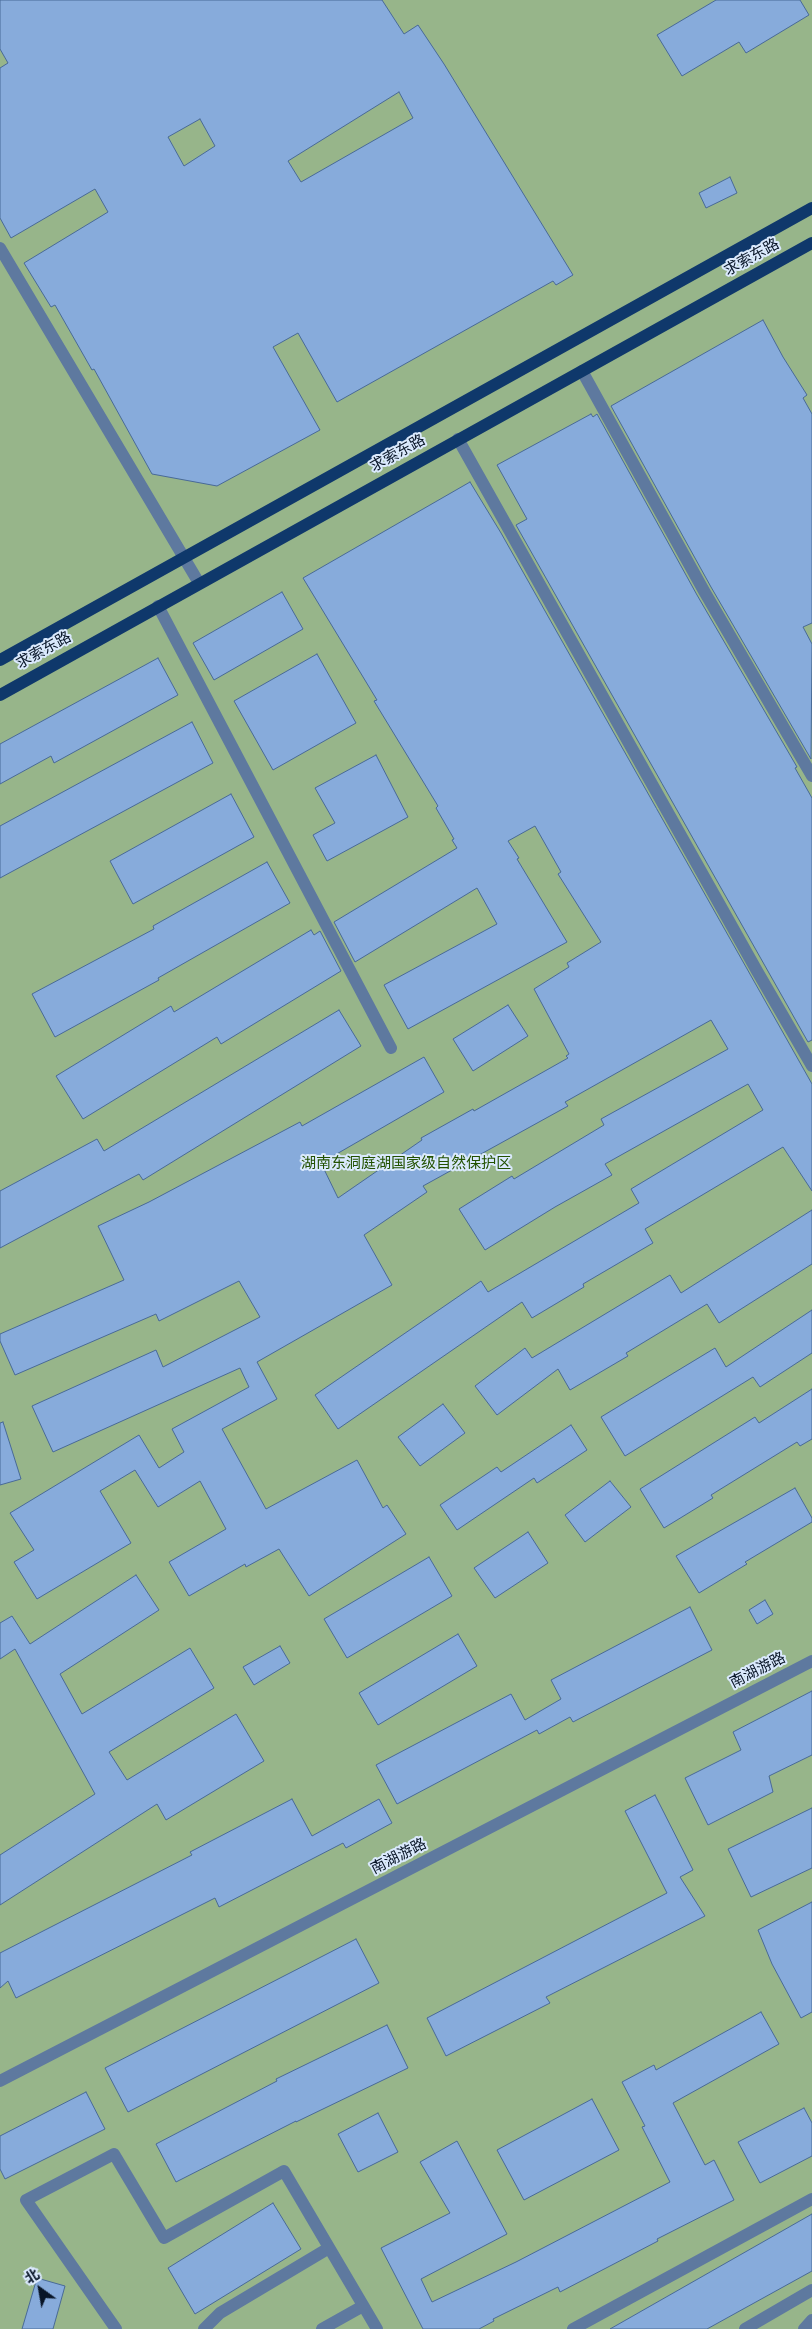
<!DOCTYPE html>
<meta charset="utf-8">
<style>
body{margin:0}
#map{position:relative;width:812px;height:2329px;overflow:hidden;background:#a5c9fc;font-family:"Titillium Web","Noto Sans SC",sans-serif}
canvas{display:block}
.north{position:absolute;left:15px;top:2264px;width:50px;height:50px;-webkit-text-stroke:4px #dae9fd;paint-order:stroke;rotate:328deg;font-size:14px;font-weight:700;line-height:20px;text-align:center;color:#081527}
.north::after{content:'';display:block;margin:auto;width:18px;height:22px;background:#081527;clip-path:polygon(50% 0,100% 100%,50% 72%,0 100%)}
</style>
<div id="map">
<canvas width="812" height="2329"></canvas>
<div class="north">北</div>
</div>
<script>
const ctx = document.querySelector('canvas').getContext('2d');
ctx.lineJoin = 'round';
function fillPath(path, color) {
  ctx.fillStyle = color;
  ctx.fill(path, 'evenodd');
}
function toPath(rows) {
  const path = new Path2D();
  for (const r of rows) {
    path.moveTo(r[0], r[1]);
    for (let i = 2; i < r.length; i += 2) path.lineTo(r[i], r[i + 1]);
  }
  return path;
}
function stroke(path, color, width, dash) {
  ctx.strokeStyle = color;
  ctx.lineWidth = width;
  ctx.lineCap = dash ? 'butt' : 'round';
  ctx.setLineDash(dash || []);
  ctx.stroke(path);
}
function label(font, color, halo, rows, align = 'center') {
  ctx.font = font + ' "Titillium Web","Noto Sans SC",sans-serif';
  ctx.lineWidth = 4;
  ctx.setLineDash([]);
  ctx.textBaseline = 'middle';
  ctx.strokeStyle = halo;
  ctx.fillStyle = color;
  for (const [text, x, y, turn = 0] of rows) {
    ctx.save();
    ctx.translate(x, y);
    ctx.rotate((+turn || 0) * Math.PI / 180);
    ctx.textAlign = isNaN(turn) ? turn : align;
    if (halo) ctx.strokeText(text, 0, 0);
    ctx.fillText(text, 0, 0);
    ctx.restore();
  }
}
const green = toPath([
 [0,0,812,0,812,2329,0,2329]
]);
const building = toPath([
 [0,0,382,0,404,34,418,25,444,64,573,275,556,285,553,281,337,402,298,333,273,347,320,430,217,486,152,474,94,369,92,370,55,305,51,307,24,263,108,212,95,189,11,238,0,218,0,68,8,63,0,49,0,0],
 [399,92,413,118,301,182,288,161,399,92],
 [200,119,215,146,184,166,168,137,200,119],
 [716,0,800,0,809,15,746,53,739,42,682,76,657,35,716,0],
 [730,177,737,193,706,208,699,193,730,177],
 [763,320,783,357,807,395,803,398,812,414,812,623,803,627,812,644,811,759,711,587,611,406,763,320],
 [591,414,593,417,597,414,697,595,797,767,795,768,812,798,812,1040,808,1042,516,525,527,519,497,465,591,414],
 [470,482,501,533,812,1084,812,1191,783,1147,645,1229,653,1243,583,1284,584,1287,532,1318,522,1302,338,1429,315,1395,481,1281,488,1292,639,1203,631,1189,763,1110,748,1084,605,1164,612,1175,555,1207,485,1250,459,1209,512,1176,514,1179,604,1125,601,1119,728,1049,711,1020,565,1102,568,1106,423,1186,427,1192,364,1235,392,1285,257,1362,277,1399,222,1429,266,1509,357,1460,383,1508,387,1505,406,1534,309,1596,279,1549,246,1567,245,1564,189,1596,169,1562,226,1529,200,1481,158,1507,135,1470,100,1491,131,1543,37,1599,14,1562,34,1550,10,1513,139,1435,159,1468,184,1452,172,1429,249,1387,240,1368,53,1452,32,1406,156,1350,163,1367,260,1317,239,1281,159,1321,156,1314,15,1375,0,1341,0,1334,124,1280,98,1226,149,1202,300,1122,302,1126,424,1057,444,1092,321,1163,338,1198,422,1140,421,1138,473,1109,474,1111,568,1058,566,1056,569,1054,534,989,569,967,567,963,601,942,558,874,561,872,535,826,508,841,519,858,517,859,567,942,408,1029,384,985,497,924,477,888,355,962,334,922,457,848,452,840,454,839,436,808,438,806,374,701,377,700,303,578,470,482],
 [282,592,303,629,214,680,193,643,282,592],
 [317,654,356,723,273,770,234,701,317,654],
 [158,658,178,695,54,763,51,756,0,784,0,744,158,658],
 [192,722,213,763,0,878,0,826,192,722],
 [376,755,408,817,327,861,313,835,335,823,315,788,376,755],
 [231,794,254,837,133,904,110,861,231,794],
 [267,862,290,903,158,978,159,980,55,1037,32,994,154,929,153,926,267,862],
 [311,930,314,935,320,931,341,971,221,1044,217,1037,83,1119,56,1076,171,1006,174,1012,311,930],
 [508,1005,528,1036,473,1071,453,1039,508,1005],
 [339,1010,361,1046,143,1180,139,1174,0,1248,0,1191,97,1139,104,1151,339,1010],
 [812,1210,812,1264,719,1323,707,1304,626,1353,628,1356,570,1390,558,1369,497,1415,475,1386,525,1348,532,1358,670,1275,681,1293,812,1210],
 [812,1310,812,1353,760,1387,753,1377,625,1456,601,1417,715,1348,726,1367,812,1310],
 [812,1389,812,1439,800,1446,797,1442,711,1495,713,1498,664,1528,640,1489,755,1417,759,1423,812,1389],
 [443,1404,465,1433,420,1466,398,1437,443,1404],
 [3,1422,21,1479,0,1485,0,1423,3,1422],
 [571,1425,587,1450,537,1483,534,1478,457,1530,440,1505,497,1467,501,1472,571,1425],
 [610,1481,631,1507,585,1542,565,1515,610,1481],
 [795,1488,812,1518,812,1522,745,1562,747,1564,699,1593,676,1556,795,1488],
 [528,1532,548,1563,495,1598,474,1568,528,1532],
 [429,1557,452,1596,347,1658,324,1619,429,1557],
 [136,1575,159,1610,60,1674,82,1714,190,1648,214,1688,109,1752,127,1780,236,1714,264,1761,166,1820,157,1804,0,1905,0,1855,95,1794,15,1649,0,1659,0,1623,12,1616,30,1644,136,1575],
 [765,1600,773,1614,757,1624,749,1610,765,1600],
 [690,1607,712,1650,573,1722,570,1717,539,1734,537,1730,397,1804,376,1765,511,1694,525,1720,561,1699,551,1680,690,1607],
 [458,1634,477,1666,378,1725,359,1693,458,1634],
 [280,1646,290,1663,254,1685,243,1667,280,1646],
 [812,1691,812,1755,769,1776,773,1792,708,1825,685,1778,741,1750,733,1732,812,1691],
 [655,1795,693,1870,680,1877,705,1916,546,1997,550,2003,446,2056,427,2018,667,1893,625,1811,655,1795],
 [292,1799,312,1836,379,1799,392,1823,346,1848,343,1843,219,1907,215,1898,16,1998,8,1981,0,1988,0,1953,192,1855,190,1852,292,1799],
 [812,1808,812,1868,751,1897,728,1849,812,1808],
 [812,1902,812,2012,801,2018,772,1964,758,1930,812,1902],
 [356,1939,379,1983,128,2112,105,2068,356,1939],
 [761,2012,779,2044,673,2103,705,2165,714,2160,734,2200,657,2239,658,2241,560,2292,558,2287,493,2319,494,2321,479,2329,423,2329,381,2248,450,2213,420,2162,457,2141,507,2234,421,2279,432,2302,516,2262,670,2182,642,2127,645,2126,622,2082,654,2065,656,2070,761,2012],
 [387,2025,408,2068,296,2122,296,2121,176,2182,156,2144,277,2081,276,2079,387,2025],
 [86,2092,105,2129,5,2179,0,2169,0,2136,86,2092],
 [592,2099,619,2150,524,2200,497,2150,592,2099],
 [804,2108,812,2123,812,2156,760,2183,738,2142,804,2108],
 [378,2113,398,2152,358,2172,338,2134,378,2113],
 [273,2203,301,2249,195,2314,168,2268,273,2203],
 [812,2214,812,2271,707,2329,610,2329,812,2214],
 [37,2278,65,2286,53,2329,22,2329,37,2278]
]);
const minor = toPath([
 [0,248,199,583],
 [582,371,704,591,812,776],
 [458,439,757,971,812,1066],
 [158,606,391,1048],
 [0,2081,812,1661],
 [116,2329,26,2200,114,2154,164,2238,284,2171,377,2329],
 [204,2329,220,2313,329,2248],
 [322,2329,363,2306],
 [573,2329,812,2199],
 [745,2329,812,2290],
 [804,2329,812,2320]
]);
const major = toPath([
 [0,660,812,208],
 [0,695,812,243]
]);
const streetNames = [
 ["求索东路",752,258,-29],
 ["求索东路",398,454,-29],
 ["求索东路",44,651,-29],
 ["南湖游路",758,1671,-27],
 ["南湖游路",399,1857,-27]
];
const parkNames = [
 ["湖南东洞庭湖国家级自然保护区",406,1164]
];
fillPath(green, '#97b58a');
fillPath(building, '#87abdb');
stroke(building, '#496a97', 1);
stroke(minor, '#5e799f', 12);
stroke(major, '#0f386b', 12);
label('15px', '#081527', '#dae9fd', streetNames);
label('15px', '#225100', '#dae9fd', parkNames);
</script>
